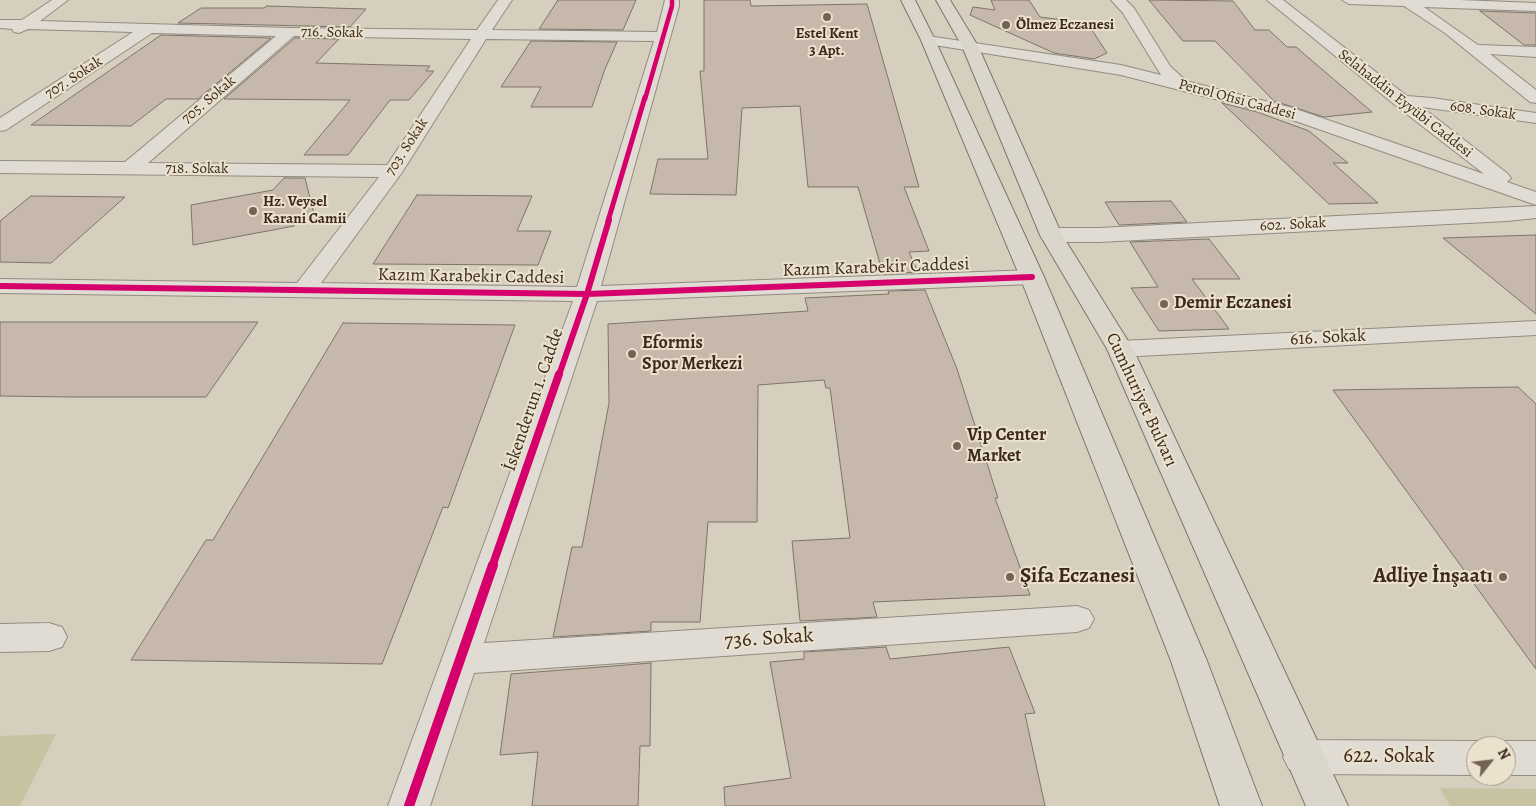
<!DOCTYPE html>
<meta charset="utf-8">
<style>
body{margin:0}
#map{position:relative;width:1536px;height:806px;overflow:hidden;background:#d6cfbe;font-family:Alegreya,serif}
canvas{display:block}
.north{position:absolute;left:1466px;top:736px;width:50px;height:50px;box-sizing:border-box;background:#ebe2ce;border:1px solid #a59887;border-radius:50%;rotate:61deg;font-size:14px;font-weight:700;line-height:20px;text-align:center;color:#3d291d}
.north::after{content:'';display:block;margin:auto;width:18px;height:22px;background:#736355;clip-path:polygon(50% 0,100% 100%,50% 72%,0 100%)}
</style>
<div id="map">
<canvas width="1536" height="806"></canvas>
<div class="north">N</div>
</div>
<script>
const ctx = document.querySelector('canvas').getContext('2d');
ctx.lineJoin = 'round';
function fillPath(path, color) {
  ctx.fillStyle = color;
  ctx.fill(path, 'evenodd');
}
function toPath(rows) {
  const path = new Path2D();
  for (const r of rows) {
    path.moveTo(r[0], r[1]);
    for (let i = 2; i < r.length; i += 2) path.lineTo(r[i], r[i + 1]);
  }
  return path;
}
function stroke(path, color, width, dash) {
  ctx.strokeStyle = color;
  ctx.lineWidth = width;
  ctx.lineCap = dash ? 'butt' : 'round';
  ctx.setLineDash(dash || []);
  ctx.stroke(path);
}
function label(font, color, halo, rows, align = 'center') {
  ctx.font = font + ' Alegreya,serif';
  ctx.lineWidth = 4;
  ctx.setLineDash([]);
  ctx.textBaseline = 'middle';
  ctx.strokeStyle = halo;
  ctx.fillStyle = color;
  for (const [text, x, y, turn = 0] of rows) {
    ctx.save();
    ctx.translate(x, y);
    ctx.rotate((+turn || 0) * Math.PI / 180);
    ctx.textAlign = isNaN(turn) ? turn : align;
    if (halo) ctx.strokeText(text, 0, 0);
    ctx.fillText(text, 0, 0);
    ctx.restore();
  }
}
const green = toPath([
 [56,734,20,806,0,806,0,736],
 [1440,788,1536,789,1536,806,1450,806]
]);
const building = toPath([
 [558,0,636,0,623,30,539,29,558,0],
 [704,0,750,0,751,6,867,4,919,187,904,187,929,251,909,252,918,272,883,274,858,187,808,187,800,106,742,108,736,195,650,194,658,159,708,159,700,71,704,71,704,0],
 [991,0,1029,0,1040,17,1064,20,1090,27,1107,53,1094,59,1054,53,970,15,973,7,995,10,991,0],
 [1149,0,1233,1,1255,30,1269,30,1287,47,1296,47,1372,112,1324,117,1274,101,1215,41,1183,41,1149,0],
 [267,6,366,9,350,27,178,23,201,8,264,8,267,6],
 [1480,11,1536,13,1536,45,1524,45,1480,11],
 [161,35,271,38,198,99,166,99,131,126,31,125,161,35],
 [295,38,339,39,316,63,430,66,426,71,434,71,409,100,390,100,348,155,304,155,350,100,224,99,295,38],
 [531,41,617,42,605,69,592,107,531,107,541,87,501,87,531,41],
 [1222,103,1257,112,1309,131,1348,163,1333,163,1378,203,1329,204,1222,103],
 [284,178,305,178,315,218,294,222,294,226,193,245,191,205,273,190,284,178],
 [417,195,532,196,517,231,551,231,538,265,373,264,417,195],
 [31,196,125,197,51,263,0,262,0,221,31,196],
 [1171,201,1187,222,1119,225,1105,202,1171,201],
 [1536,235,1536,314,1443,238,1536,235],
 [1209,239,1240,279,1192,279,1229,329,1159,331,1131,288,1158,287,1130,242,1209,239],
 [925,290,957,369,998,498,995,498,1030,595,873,602,877,617,800,621,792,541,850,538,830,388,826,388,824,380,758,385,757,522,708,522,700,622,651,622,651,631,553,637,572,547,582,547,609,403,608,324,808,311,805,298,889,294,888,291,925,290],
 [0,322,258,322,206,397,71,397,0,396,0,322],
 [343,323,515,325,448,508,443,507,382,664,131,660,206,540,213,540,343,323],
 [1518,387,1536,404,1536,669,1333,390,1518,387],
 [886,647,890,659,1009,647,1035,713,1025,714,1045,806,725,806,724,787,791,778,770,662,804,659,804,652,886,647],
 [651,663,650,746,640,746,638,806,532,806,538,752,500,755,511,674,651,663]
]);
const minor = toPath([
 [52,0,68,0,40,21,290,28,477,30,498,0,512,0,492,30,657,32,665,0,679,0,679,6,601,286,1032,270,1040,272,1044,277,1040,282,1032,284,597,301,484,643,1077,606,1089,610,1094,619,1089,628,1077,632,474,673,430,806,388,806,573,301,0,293,0,279,297,283,379,177,0,173,0,161,125,162,276,36,152,33,6,130,0,131,0,118,133,32,28,29,19,33,14,32,12,29,0,28,0,20,22,20,52,0],
 [294,36,471,39,387,165,148,163,294,36],
 [486,39,654,41,577,287,321,283,403,171,486,39],
 [1111,0,1126,0,1134,8,1170,66,1186,81,1293,108,1484,174,1395,105,1267,0,1283,0,1407,96,1432,98,1536,113,1536,123,1422,107,1508,174,1511,178,1507,182,1536,192,1536,205,1281,116,1121,75,928,44,923,43,921,40,923,37,928,36,1121,65,1161,75,1123,13,1111,0],
 [1342,0,1459,0,1536,3,1536,11,1424,7,1478,45,1536,47,1536,57,1490,54,1536,90,1536,103,1530,102,1445,33,1404,6,1349,4,1342,0],
 [1536,206,1536,218,1507,221,1099,242,1051,242,1043,240,1040,235,1043,230,1051,228,1099,228,1536,206],
 [1536,321,1536,335,1120,357,1111,354,1107,349,1111,344,1120,341,1536,321],
 [49,623,62,627,67,637,62,647,49,651,0,652,0,624,49,623],
 [1303,740,1476,741,1490,746,1476,746,1476,775,1303,774,1289,769,1283,757,1289,745,1303,740],
 [1506,741,1536,741,1536,775,1506,775,1506,746,1492,746,1506,741]
]);
const major = toPath([
 [901,0,915,0,935,40,1044,277,1207,661,1262,806,1220,806,1171,661,1020,277,921,40,901,0],
 [936,0,950,0,978,46,1062,235,1133,349,1348,806,1306,806,1107,349,1040,235,962,46,936,0]
]);
const cyclewayFar4 = toPath([
 [645,99,672,6,672,0]
]);
const cyclewayFar3 = toPath([
 [608,221,645,97]
]);
const cyclewayFar2 = toPath([
 [0,286,587,294,1032,277],
 [559,375,587,294,609,220]
]);
const cyclewayFar1 = toPath([
 [492,567,559,374]
]);
const cycleway = toPath([
 [409,806,493,565]
]);
const markers = [
 [827,17,5,"#736355"],
 [1006,25,5,"#736355"],
 [253,211,5,"#736355"],
 [1164,304,5,"#736355"],
 [632,354,5,"#736355"],
 [957,446,5,"#736355"],
 [1010,577,5,"#736355"],
 [1503,577,5,"#736355"]
];
const farPoinames = [
 ["Ölmez Eczanesi",1016,25],
 ["Estel Kent",827,34,"center"],
 ["3 Apt.",827,51,"center"],
 ["Hz. Veysel",263,202],
 ["Karani Camii",263,219]
];
const farStreetnames = [
 ["716. Sokak",332,33,1],
 ["707. Sokak",74,78,-33],
 ["705. Sokak",209,100,-40],
 ["Petrol Ofisi Caddesi",1237,100,15],
 ["Selahaddin Eyyübi Caddesi",1405,104,38],
 ["608. Sokak",1483,111,8],
 ["703. Sokak",407,147,-57],
 ["718. Sokak",197,169],
 ["602. Sokak",1293,225,-3]
];
const streetNames = [
 ["Kazım Karabekir Caddesi",876,268,-2],
 ["Kazım Karabekir Caddesi",471,277,1],
 ["616. Sokak",1328,338,-3],
 ["İskenderun 1. Cadde",534,400,-71],
 ["Cumhuriyet Bulvarı",1141,400,65]
];
const poiNames = [
 ["Demir Eczanesi",1174,304],
 ["Eformis",642,344],
 ["Spor Merkezi",642,365],
 ["Vip Center",967,436],
 ["Market",967,457]
];
const nearPoinames = [
 ["Şifa Eczanesi",1020,577],
 ["Adliye İnşaatı",1493,577,"right"]
];
const nearStreetnames = [
 ["736. Sokak",769,639,-4],
 ["622. Sokak",1389,757]
];
fillPath(green, '#c7c3a0');
fillPath(building, '#c7b8ac');
stroke(building, '#7c756b', 1);
stroke(minor, '#928b80', 2);
stroke(major, '#7c756b', 2);
fillPath(minor, '#e0dcd3');
fillPath(major, '#dad6cc');
stroke(cyclewayFar4, '#d6006c', 4.5);
stroke(cyclewayFar3, '#d6006c', 5);
stroke(cyclewayFar2, '#d6006c', 6);
stroke(cyclewayFar1, '#d6006c', 8);
stroke(cycleway, '#d6006c', 10);
for (const [x, y, r, color] of markers) {
  const dot = new Path2D();
  dot.arc(x, y, r, 0, 2 * Math.PI);
  ctx.fillStyle = color;
  ctx.fill(dot);
  stroke(dot, '#ebe2ce', 2);
}
label('bold 15px', '#3d291d', '#ebe2ce', farPoinames, 'left');
label('15px', '#3d291d', '#ebe2ce', farStreetnames);
label('18px', '#3d291d', '#ebe2ce', streetNames);
label('bold 18px', '#3d291d', '#ebe2ce', poiNames, 'left');
label('bold 21px', '#3d291d', '#ebe2ce', nearPoinames, 'left');
label('21px', '#3d291d', '#ebe2ce', nearStreetnames);
</script>
